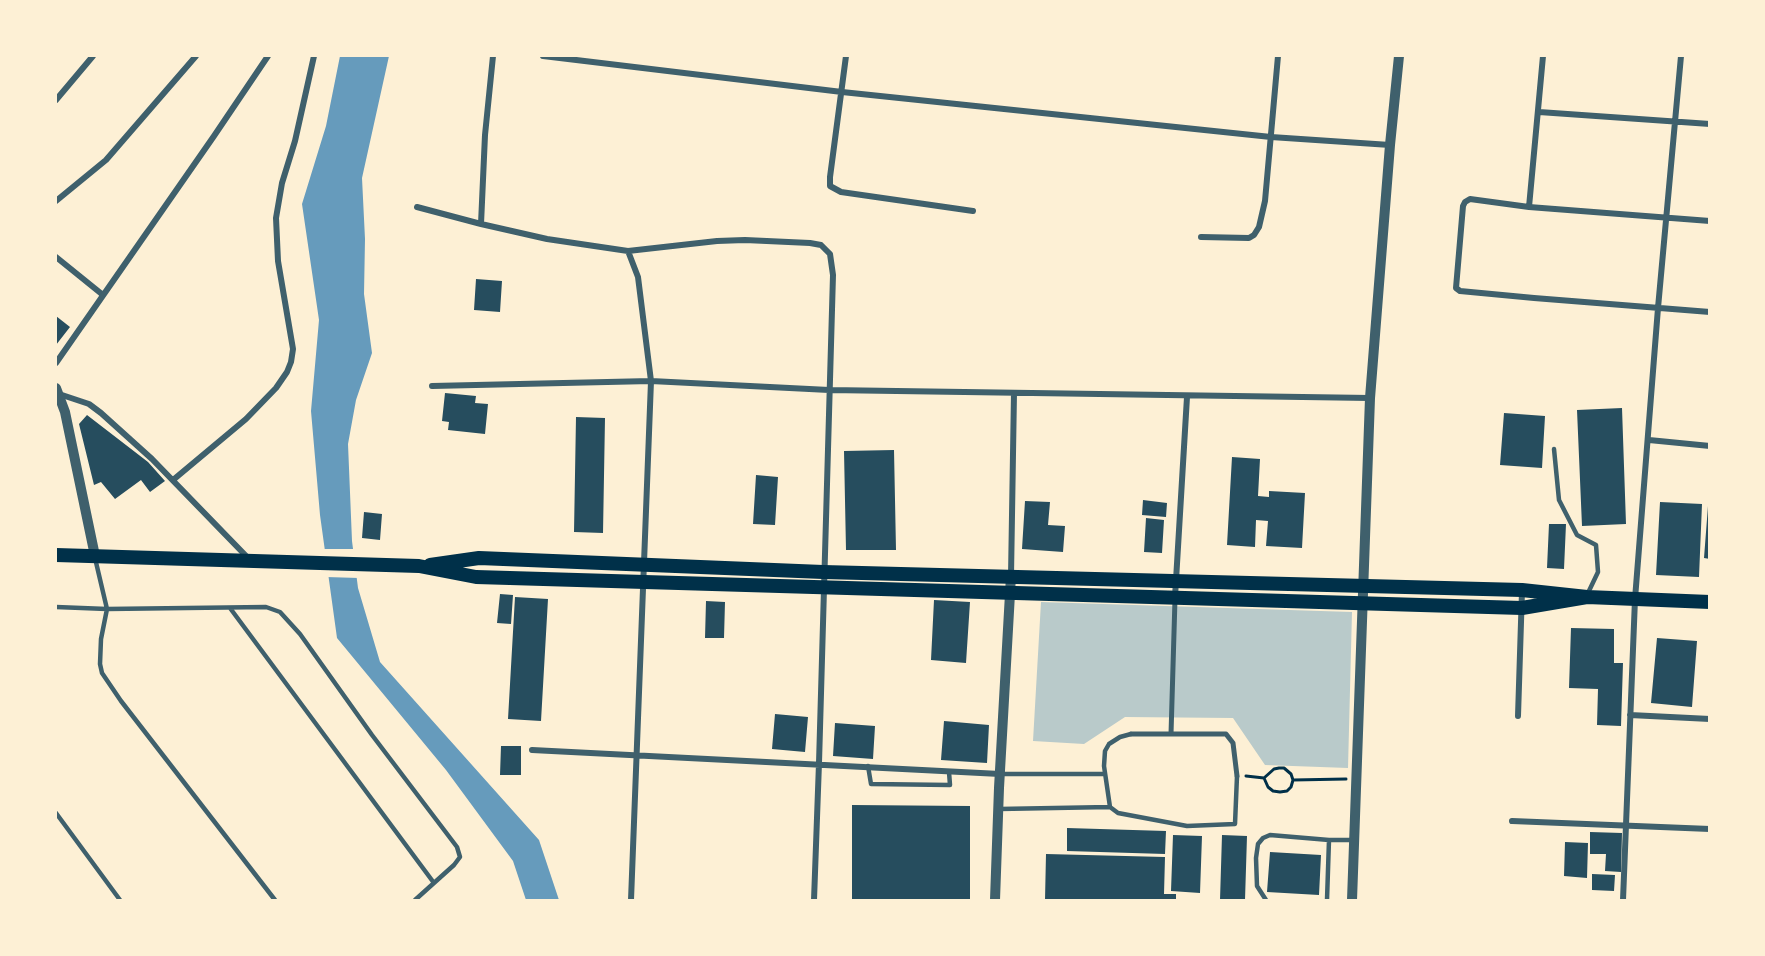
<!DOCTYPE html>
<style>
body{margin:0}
#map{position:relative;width:1765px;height:956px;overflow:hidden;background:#fdf0d5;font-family:"Golos Text",sans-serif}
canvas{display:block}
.frame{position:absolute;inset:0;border:57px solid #fdf0d5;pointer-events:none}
</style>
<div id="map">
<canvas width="1765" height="956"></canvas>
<div class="frame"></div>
</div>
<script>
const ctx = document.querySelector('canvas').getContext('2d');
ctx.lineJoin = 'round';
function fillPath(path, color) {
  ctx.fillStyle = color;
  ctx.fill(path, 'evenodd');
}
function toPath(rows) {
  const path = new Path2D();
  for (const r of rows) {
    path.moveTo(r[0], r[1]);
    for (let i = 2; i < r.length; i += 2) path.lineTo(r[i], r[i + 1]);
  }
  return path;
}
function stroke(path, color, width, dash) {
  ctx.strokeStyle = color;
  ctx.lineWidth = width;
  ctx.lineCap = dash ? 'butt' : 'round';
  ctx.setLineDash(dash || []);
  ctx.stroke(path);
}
const green = toPath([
 [1041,602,1352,612,1348,768,1265,765,1233,718,1125,717,1084,744,1033,741]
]);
const water = toPath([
 [340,56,389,56,362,178,365,239,364,294,372,353,356,400,348,444,352,541,358,588,380,662,539,840,559,900,526,900,513,861,446,770,337,638,320,515,311,411,319,320,302,204,326,126]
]);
const pier = toPath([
 [322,549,356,549,359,578,326,577]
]);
const building = toPath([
 [476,279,502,281,500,312,474,310],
 [56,316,70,327,56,345],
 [445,393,476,396,475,403,488,404,485,434,448,430,449,422,442,421],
 [1622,408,1626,524,1582,526,1577,410],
 [1504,413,1545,416,1542,468,1500,465],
 [87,415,148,462,165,481,150,492,141,480,115,499,101,482,94,485,79,424],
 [576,417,605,418,603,533,574,532],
 [894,450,896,550,846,550,844,451],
 [1232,457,1260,459,1258,496,1269,497,1269,491,1305,493,1302,548,1266,546,1268,521,1256,520,1255,547,1227,545],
 [756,475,778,477,775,525,753,524],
 [1143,500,1167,503,1166,517,1142,515],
 [1025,501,1050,502,1048,525,1065,526,1063,552,1022,549],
 [1660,502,1702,504,1699,577,1656,575],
 [1708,506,1710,506,1710,559,1704,558],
 [364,512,382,514,380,540,362,538],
 [1146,518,1164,520,1162,553,1144,552],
 [1549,524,1566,524,1564,569,1547,568],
 [500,594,513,595,511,624,497,623],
 [515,597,548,599,541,721,508,719],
 [934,600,970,602,966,663,931,660],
 [706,601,725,602,724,638,705,638],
 [1571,628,1614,629,1614,663,1623,663,1621,726,1597,725,1598,689,1569,688],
 [1657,638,1697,641,1692,707,1651,703],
 [775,714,808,717,805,752,772,749],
 [944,721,989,725,987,763,941,760],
 [835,723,875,726,873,759,833,756],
 [501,746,521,746,521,775,500,775],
 [852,805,970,806,970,900,852,900],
 [1067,828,1166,831,1165,854,1067,851],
 [1590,832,1622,833,1621,872,1605,871,1606,854,1590,854],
 [1173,835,1202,836,1200,893,1171,891],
 [1222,835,1247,836,1245,900,1220,900],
 [1565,842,1588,843,1587,878,1564,876],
 [1270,852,1321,855,1319,895,1267,892],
 [1046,854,1165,857,1164,894,1176,894,1176,900,1045,900],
 [1592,874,1615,875,1614,891,1592,890]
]);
const path = toPath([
 [1246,776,1264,778,1274,769,1279,768,1284,768,1291,774,1293,780,1346,779],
 [1264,778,1268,787,1273,791,1280,792,1287,791,1291,787,1293,780]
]);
const service = toPath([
 [1554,449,1559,500,1577,535,1596,545,1598,572,1588,593],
 [95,558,107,609,101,639,100,664,102,673,121,701,275,900],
 [56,607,107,609,266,607,280,612,300,634,372,735,457,847,460,857,454,865,415,900],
 [230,608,434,883],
 [868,766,871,784,950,785,949,772],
 [1000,774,1105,774],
 [1110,807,1104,766,1105,751,1109,744,1120,737,1131,734],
 [999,809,1110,807,1118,813,1187,826,1235,824,1237,776],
 [56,813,120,900],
 [1266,900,1257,886,1256,858,1258,844,1263,838,1270,835,1329,840,1354,840],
 [1327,900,1329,840]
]);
const pedestrian = toPath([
 [1131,734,1226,734,1233,743,1237,776],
 [1171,734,1175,599]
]);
const minor = toPath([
 [493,56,485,135,481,224,547,239,628,251,717,241,745,240,810,243,821,245,830,254,833,275,819,763,814,900],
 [543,56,842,92,1271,137,1390,145],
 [846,56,830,177,830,186,841,192,973,211],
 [1543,56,1529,207,1710,221],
 [56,100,93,56],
 [1539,112,1710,124],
 [56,201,106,160,196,56],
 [417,207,481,224],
 [1529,207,1470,199,1465,202,1463,206,1456,288,1460,291,1534,298,1710,312],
 [1201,237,1249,238,1254,235,1259,227,1265,201,1278,56],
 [628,251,638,277,651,381,631,900],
 [56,257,103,295],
 [56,363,214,136,268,56],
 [432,386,651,381,829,390,1370,398],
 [59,394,89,404,101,413,152,459,249,559],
 [1649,440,1710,446],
 [173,480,246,419,276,388,287,372,291,362,293,349,278,261,276,218,282,183,295,141,314,56],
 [1011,576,1014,393],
 [1175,597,1187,397],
 [1630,715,1710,719],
 [1518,716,1522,591],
 [532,750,1000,774],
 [1512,821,1710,829],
 [1623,900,1635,599,1658,308,1681,56]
]);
const tertiary = toPath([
 [56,388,65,412,95,556],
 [995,900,999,788,1011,576],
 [1352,900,1370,398,1390,145,1399,56]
]);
const primary = toPath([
 [56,555,419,566,476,577,1522,608,1587,597],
 [430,565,479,558,823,572,1522,590,1587,597,1710,602]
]);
fillPath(green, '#b9caca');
fillPath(water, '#669bbc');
fillPath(pier, '#fdf0d5');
fillPath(building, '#264d5e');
stroke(path, '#003049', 3);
stroke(service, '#3f606c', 4.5);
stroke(pedestrian, '#3f606c', 5);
stroke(minor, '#3f606c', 6);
stroke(tertiary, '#3f606c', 10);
stroke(primary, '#003049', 14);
</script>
